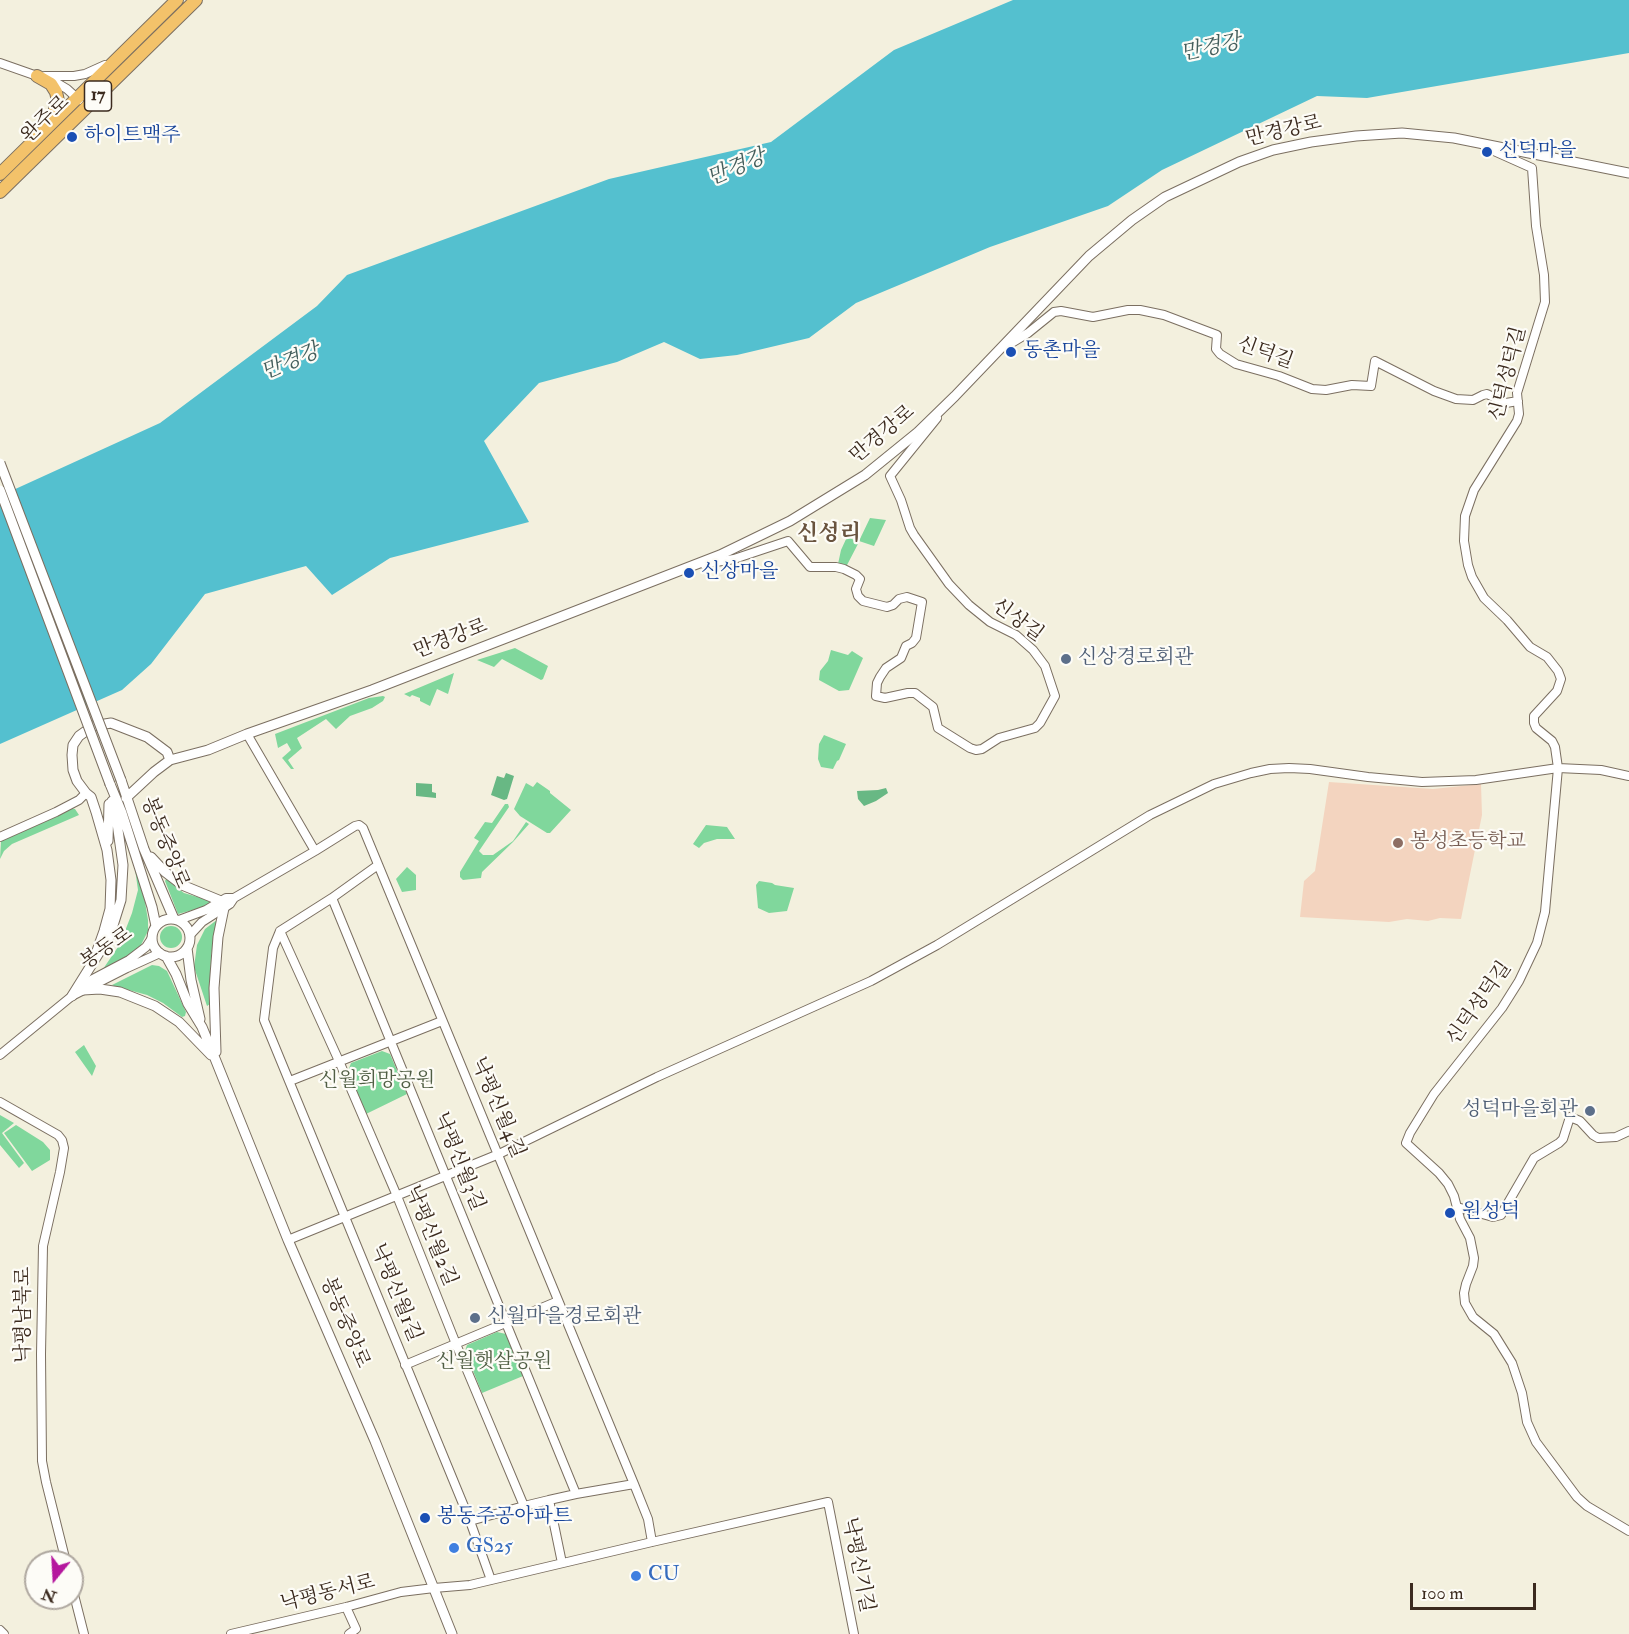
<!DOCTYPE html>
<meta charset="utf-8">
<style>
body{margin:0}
#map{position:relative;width:1629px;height:1634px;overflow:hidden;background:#f3f0de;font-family:"IM FELL Double Pica",serif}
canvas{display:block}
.north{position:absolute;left:24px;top:1550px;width:60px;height:60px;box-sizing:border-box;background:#fdfcf7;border:2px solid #afa8a0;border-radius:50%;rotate:198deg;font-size:16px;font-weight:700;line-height:24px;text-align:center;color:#3b2a1e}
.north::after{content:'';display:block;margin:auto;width:21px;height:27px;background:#b5179e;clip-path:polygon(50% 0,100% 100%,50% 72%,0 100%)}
.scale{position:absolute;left:1410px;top:1583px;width:126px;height:27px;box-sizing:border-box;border:3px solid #3b2a1e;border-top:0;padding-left:8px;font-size:18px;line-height:21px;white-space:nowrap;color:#3b2a1e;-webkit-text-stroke:4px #fdfcf7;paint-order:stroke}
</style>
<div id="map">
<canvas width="1629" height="1634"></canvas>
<div class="north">N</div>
<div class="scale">100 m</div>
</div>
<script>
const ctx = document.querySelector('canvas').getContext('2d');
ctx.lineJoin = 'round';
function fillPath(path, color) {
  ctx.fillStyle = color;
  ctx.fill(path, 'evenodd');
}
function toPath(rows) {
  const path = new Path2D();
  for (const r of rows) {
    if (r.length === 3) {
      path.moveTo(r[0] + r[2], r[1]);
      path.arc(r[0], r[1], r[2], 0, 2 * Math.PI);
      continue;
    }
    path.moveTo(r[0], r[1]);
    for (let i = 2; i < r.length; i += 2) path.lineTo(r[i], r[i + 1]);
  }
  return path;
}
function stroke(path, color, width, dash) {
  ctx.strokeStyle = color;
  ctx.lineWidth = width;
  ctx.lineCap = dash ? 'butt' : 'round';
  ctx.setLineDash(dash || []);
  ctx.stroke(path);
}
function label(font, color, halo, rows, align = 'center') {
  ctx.font = font + ' "IM FELL Double Pica","Noto Serif KR",serif';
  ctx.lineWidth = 4.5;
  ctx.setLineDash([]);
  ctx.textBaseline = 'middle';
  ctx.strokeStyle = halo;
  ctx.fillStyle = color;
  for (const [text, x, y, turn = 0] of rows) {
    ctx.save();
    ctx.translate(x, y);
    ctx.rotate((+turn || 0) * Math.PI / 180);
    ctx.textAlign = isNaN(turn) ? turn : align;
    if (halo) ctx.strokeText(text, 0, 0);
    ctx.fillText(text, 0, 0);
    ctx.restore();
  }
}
const built = toPath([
 [1329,782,1433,789,1481,784,1482,815,1461,919,1440,918,1428,921,1407,919,1389,922,1300,917,1304,881,1315,871]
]);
const green = toPath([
 [870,518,886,520,874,546,859,541],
 [847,537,859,542,846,567,838,564,841,550],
 [515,648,548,666,543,679,541,680,502,659,494,667,477,660],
 [831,650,848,655,852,651,863,658,849,690,839,691,819,680,820,671,828,661],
 [454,673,448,694,437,689,430,706,420,701,420,698,412,695,410,697,404,694],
 [383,696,385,697,383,701,372,708,350,716,336,729,326,719,297,738,302,748,288,760,294,769,291,769,283,759,282,758,291,750,287,743,278,748,275,734,369,698],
 [824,735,846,744,839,760,837,761,833,769,821,767,818,759,819,744],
 [537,782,550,791,550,793,571,810,550,833,547,833,520,816,514,809,526,783,533,787],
 [505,804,508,804,509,807,479,851,483,855,493,855,513,841,526,822,529,824,513,842,482,872,481,878,463,880,460,877,460,872,479,841,474,838,485,822,492,823],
 [71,808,75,809,79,815,12,844,4,851,0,859,1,841],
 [706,825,727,827,735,839,717,839,704,843,699,848,693,844],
 [134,862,143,890,148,920,148,931,140,947,131,954,101,972,120,944,132,913,138,890],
 [407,867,416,875,416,890,402,892,396,879],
 [166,879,184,893,208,900,210,903,208,906,178,914,165,881],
 [759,881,772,883,775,885,794,888,787,911,769,913,758,908,756,885],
 [218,919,211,956,210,1004,207,1006,194,967,197,945,205,929],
 [171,937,11],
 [152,965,159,966,167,971,186,1012,185,1016,182,1017,163,1003,147,995,114,986,112,985],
 [84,1045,96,1066,92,1076,75,1052],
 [382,1051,390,1054,407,1094,366,1114,348,1071,351,1063],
 [0,1115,14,1123,2,1133,24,1163,19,1168,0,1145],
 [16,1125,43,1142,50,1150,50,1160,32,1171,4,1133],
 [497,1332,506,1334,523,1376,482,1393,465,1351,467,1345]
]);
const forest = toPath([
 [506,773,514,776,507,799,504,800,491,795,497,776,504,778],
 [416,783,432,784,432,792,436,793,436,798,416,796],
 [886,788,888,793,876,801,864,806,858,799,857,791,878,790]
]);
const water = toPath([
 [1013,0,1629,0,1629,53,1367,98,1317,96,1162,170,1108,206,990,247,856,303,809,338,737,355,700,359,664,342,617,362,539,383,484,441,529,522,390,558,332,595,306,566,205,594,151,664,122,690,0,744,0,496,160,423,317,306,347,275,609,179,771,142,894,50]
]);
const minor = toPath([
 [0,63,57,83,67,89,79,100],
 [45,76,74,76,85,74,105,65],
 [1485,147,1532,168,1536,226,1544,275,1545,302,1517,393,1519,414,1517,421,1474,490,1465,516,1464,541,1468,565,1472,577,1484,598,1507,620,1530,647,1547,657,1558,671,1561,679,1557,691,1534,716,1534,723,1536,728,1552,741,1555,747,1558,768,1545,912,1537,943,1519,981,1502,1008,1434,1094,1410,1133,1406,1143,1439,1173,1448,1184,1454,1196,1460,1219,1470,1238,1474,1258,1473,1266,1466,1284,1464,1293,1465,1303,1473,1317,1494,1334,1512,1363,1522,1393,1527,1422,1536,1442,1577,1497,1587,1506,1629,1531],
 [1005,347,1028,333,1054,312,1061,311,1093,317,1128,310,1140,310,1164,315,1217,335,1216,349,1220,354,1236,364,1279,376,1312,389,1326,390,1352,385,1371,386,1375,361,1434,391,1456,399,1473,400,1483,395,1487,394,1506,403,1518,401],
 [704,564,734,559,788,541,810,567,836,567,844,569,856,575,860,579,856,589,858,596,863,601,887,607,893,605,899,599,907,597,922,602,916,638,912,643,906,646,901,658,886,668,880,677,877,683,876,696,885,698,908,693,915,693,933,707,938,728,970,748,976,750,982,749,999,738,1035,728,1040,723,1055,696,1045,666,1033,650,1016,635,990,622,969,605,949,584,914,535,910,528,901,500,890,476,937,418],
 [247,734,315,851],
 [0,837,56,812,79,800,86,793],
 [332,898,378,865],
 [179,920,206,910,226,898,234,898],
 [280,931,332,898,576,1494,549,1500,562,1563],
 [280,931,273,948,264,1020,470,1521,491,1580],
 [280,931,339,1061,397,1196,456,1344,524,1506,470,1521],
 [190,935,202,922,230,904,234,898,315,851,355,826,359,825,363,828,634,1484,648,1519,652,1542],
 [86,986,91,980,129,960,146,947,152,938],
 [0,1055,72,996,127,968,160,953],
 [290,1081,442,1021],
 [0,1102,58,1135,62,1140,64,1148,60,1172,43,1246,41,1354,42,1461,46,1482,66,1562],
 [1457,1207,1493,1217,1501,1215,1534,1158,1559,1143,1563,1139,1570,1117,1580,1121,1593,1135,1598,1138,1616,1137,1629,1131],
 [288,1240,499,1154,657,1077,871,981,937,945,1150,815,1214,784,1251,773,1270,769,1289,768,1310,769,1368,777,1422,782,1476,780,1558,768,1601,770,1629,776],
 [405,1365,558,1301],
 [576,1494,634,1484],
 [524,1506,549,1500],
 [72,1587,84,1634],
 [346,1607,356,1629,349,1634],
 [0,1630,4,1634],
 [231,1634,346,1607,401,1592,434,1588,470,1585,652,1542,828,1502,854,1634]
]);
const tertiary = toPath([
 [121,780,144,849,174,919],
 [110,784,122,813,152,907,156,926],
 [126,798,154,772,170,760,208,750,247,734,372,690,720,555,790,521,865,475,918,432,955,396,1089,256,1132,220,1165,197,1239,162,1273,150,1311,142,1356,136,1402,133,1454,138,1629,173],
 [108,841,109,804],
 [151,857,165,872,182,885,221,901],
 [171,938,19],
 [187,948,191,980,200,1019],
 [166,956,176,974,188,1004,202,1027,216,1061,288,1240,375,1441,452,1634],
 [93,962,104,931,110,909,111,880,107,850,96,812,91,797,86,793,77,781,73,770,72,755,73,745,79,736,93,726,111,723,147,737,167,752,170,760],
 [83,990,100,989,120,992,155,1006,179,1022,211,1055],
 [72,996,110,935,121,900,123,865,116,816,112,801],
 [216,1052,214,988,218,937,224,908]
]);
const primary = toPath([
 [37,76,51,84,56,92,58,101,51,121],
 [0,174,177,0],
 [0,192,196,0]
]);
const tertiaryBridge = toPath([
 [0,463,121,780],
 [0,490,110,784]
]);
const markers = [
 [72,137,6,"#1a4fb4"],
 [1487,152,6,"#1a4fb4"],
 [1011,352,6,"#1a4fb4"],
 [689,573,6,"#1a4fb4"],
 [1066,659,6,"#5c6f8a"],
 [1398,843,6,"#8d6e63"],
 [1590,1111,6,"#5c6f8a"],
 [1450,1213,6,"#1a4fb4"],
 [475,1318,6,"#5c6f8a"],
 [425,1518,6,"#1a4fb4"],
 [454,1548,6,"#3f7fe0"],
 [636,1576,6,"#3f7fe0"]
];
const shields = [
 [98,96,27]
];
const shieldNames = [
 ["17",98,96]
];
const streetNames = [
 ["완주로",46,120,-44],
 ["만경강로",1284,132,-13],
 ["신덕길",1265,354,20],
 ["신덕성덕길",1509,374,-76],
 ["만경강로",883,435,-40],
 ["신상길",1017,621,36],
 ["만경강로",451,640,-21],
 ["봉동중앙로",164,843,68],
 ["봉동로",107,949,-35],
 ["신덕성덕길",1480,1004,-55],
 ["낙평신월4길",497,1108,67],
 ["낙평신월3길",458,1162,68],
 ["낙평신월2길",430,1236,68],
 ["낙평신월1길",395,1293,68],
 ["낙평남북로",25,1315,-90],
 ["봉동중앙로",344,1323,67],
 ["낙평신기길",857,1565,79],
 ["낙평동서로",328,1594,-14]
];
const transitNames = [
 ["하이트맥주",84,137],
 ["신덕마을",1499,152],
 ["동촌마을",1023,352],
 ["신상마을",701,573],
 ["원성덕",1462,1213],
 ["봉동주공아파트",437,1518]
];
const serviceNames = [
 ["신상경로회관",1078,659],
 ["성덕마을회관",1578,1111,"right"],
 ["신월마을경로회관",487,1318]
];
const educationNames = [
 ["봉성초등학교",1410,843]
];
const parkNames = [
 ["신월희망공원",377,1082],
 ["신월햇살공원",494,1363]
];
const shopNames = [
 ["GS25",466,1548],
 ["CU",648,1576]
];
const waterNames = [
 ["만경강",1211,49,-12],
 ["만경강",737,169,-23],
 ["만경강",291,363,-23]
];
const quarterNames = [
 ["신성리",829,535]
];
fillPath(built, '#f3d4bf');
fillPath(green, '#80d79c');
fillPath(forest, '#68b884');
fillPath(water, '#54c0cf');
stroke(minor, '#7b6f61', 10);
stroke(tertiary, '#7b6f61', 11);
stroke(primary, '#7b6f61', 14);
stroke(minor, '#fff', 8);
stroke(tertiary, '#fff', 9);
stroke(primary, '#f3c26a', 12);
stroke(tertiaryBridge, '#7b6f61', 11, []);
stroke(tertiaryBridge, '#fff', 9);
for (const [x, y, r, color] of markers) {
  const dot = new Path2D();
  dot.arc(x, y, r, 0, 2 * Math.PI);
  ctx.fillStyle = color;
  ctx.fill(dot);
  stroke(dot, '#fdfcf7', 2);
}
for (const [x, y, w] of shields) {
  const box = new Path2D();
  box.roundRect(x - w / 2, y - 15, w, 30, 4.5);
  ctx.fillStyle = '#fdfcf7';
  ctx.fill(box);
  stroke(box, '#3b2a1e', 1.5);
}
label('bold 18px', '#3b2a1e', null, shieldNames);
label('20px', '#3b2a1e', '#fdfcf7', streetNames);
label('20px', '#164399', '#fdfcf7', transitNames, 'left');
label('20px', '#4e5e75', '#fdfcf7', serviceNames, 'left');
label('20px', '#785e54', '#fdfcf7', educationNames, 'left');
label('20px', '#505e44', '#fdfcf7', parkNames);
label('20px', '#366cbe', '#fdfcf7', shopNames, 'left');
label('italic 21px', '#445e5c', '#fdfcf7', waterNames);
label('bold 22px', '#69533e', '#fdfcf7', quarterNames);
</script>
